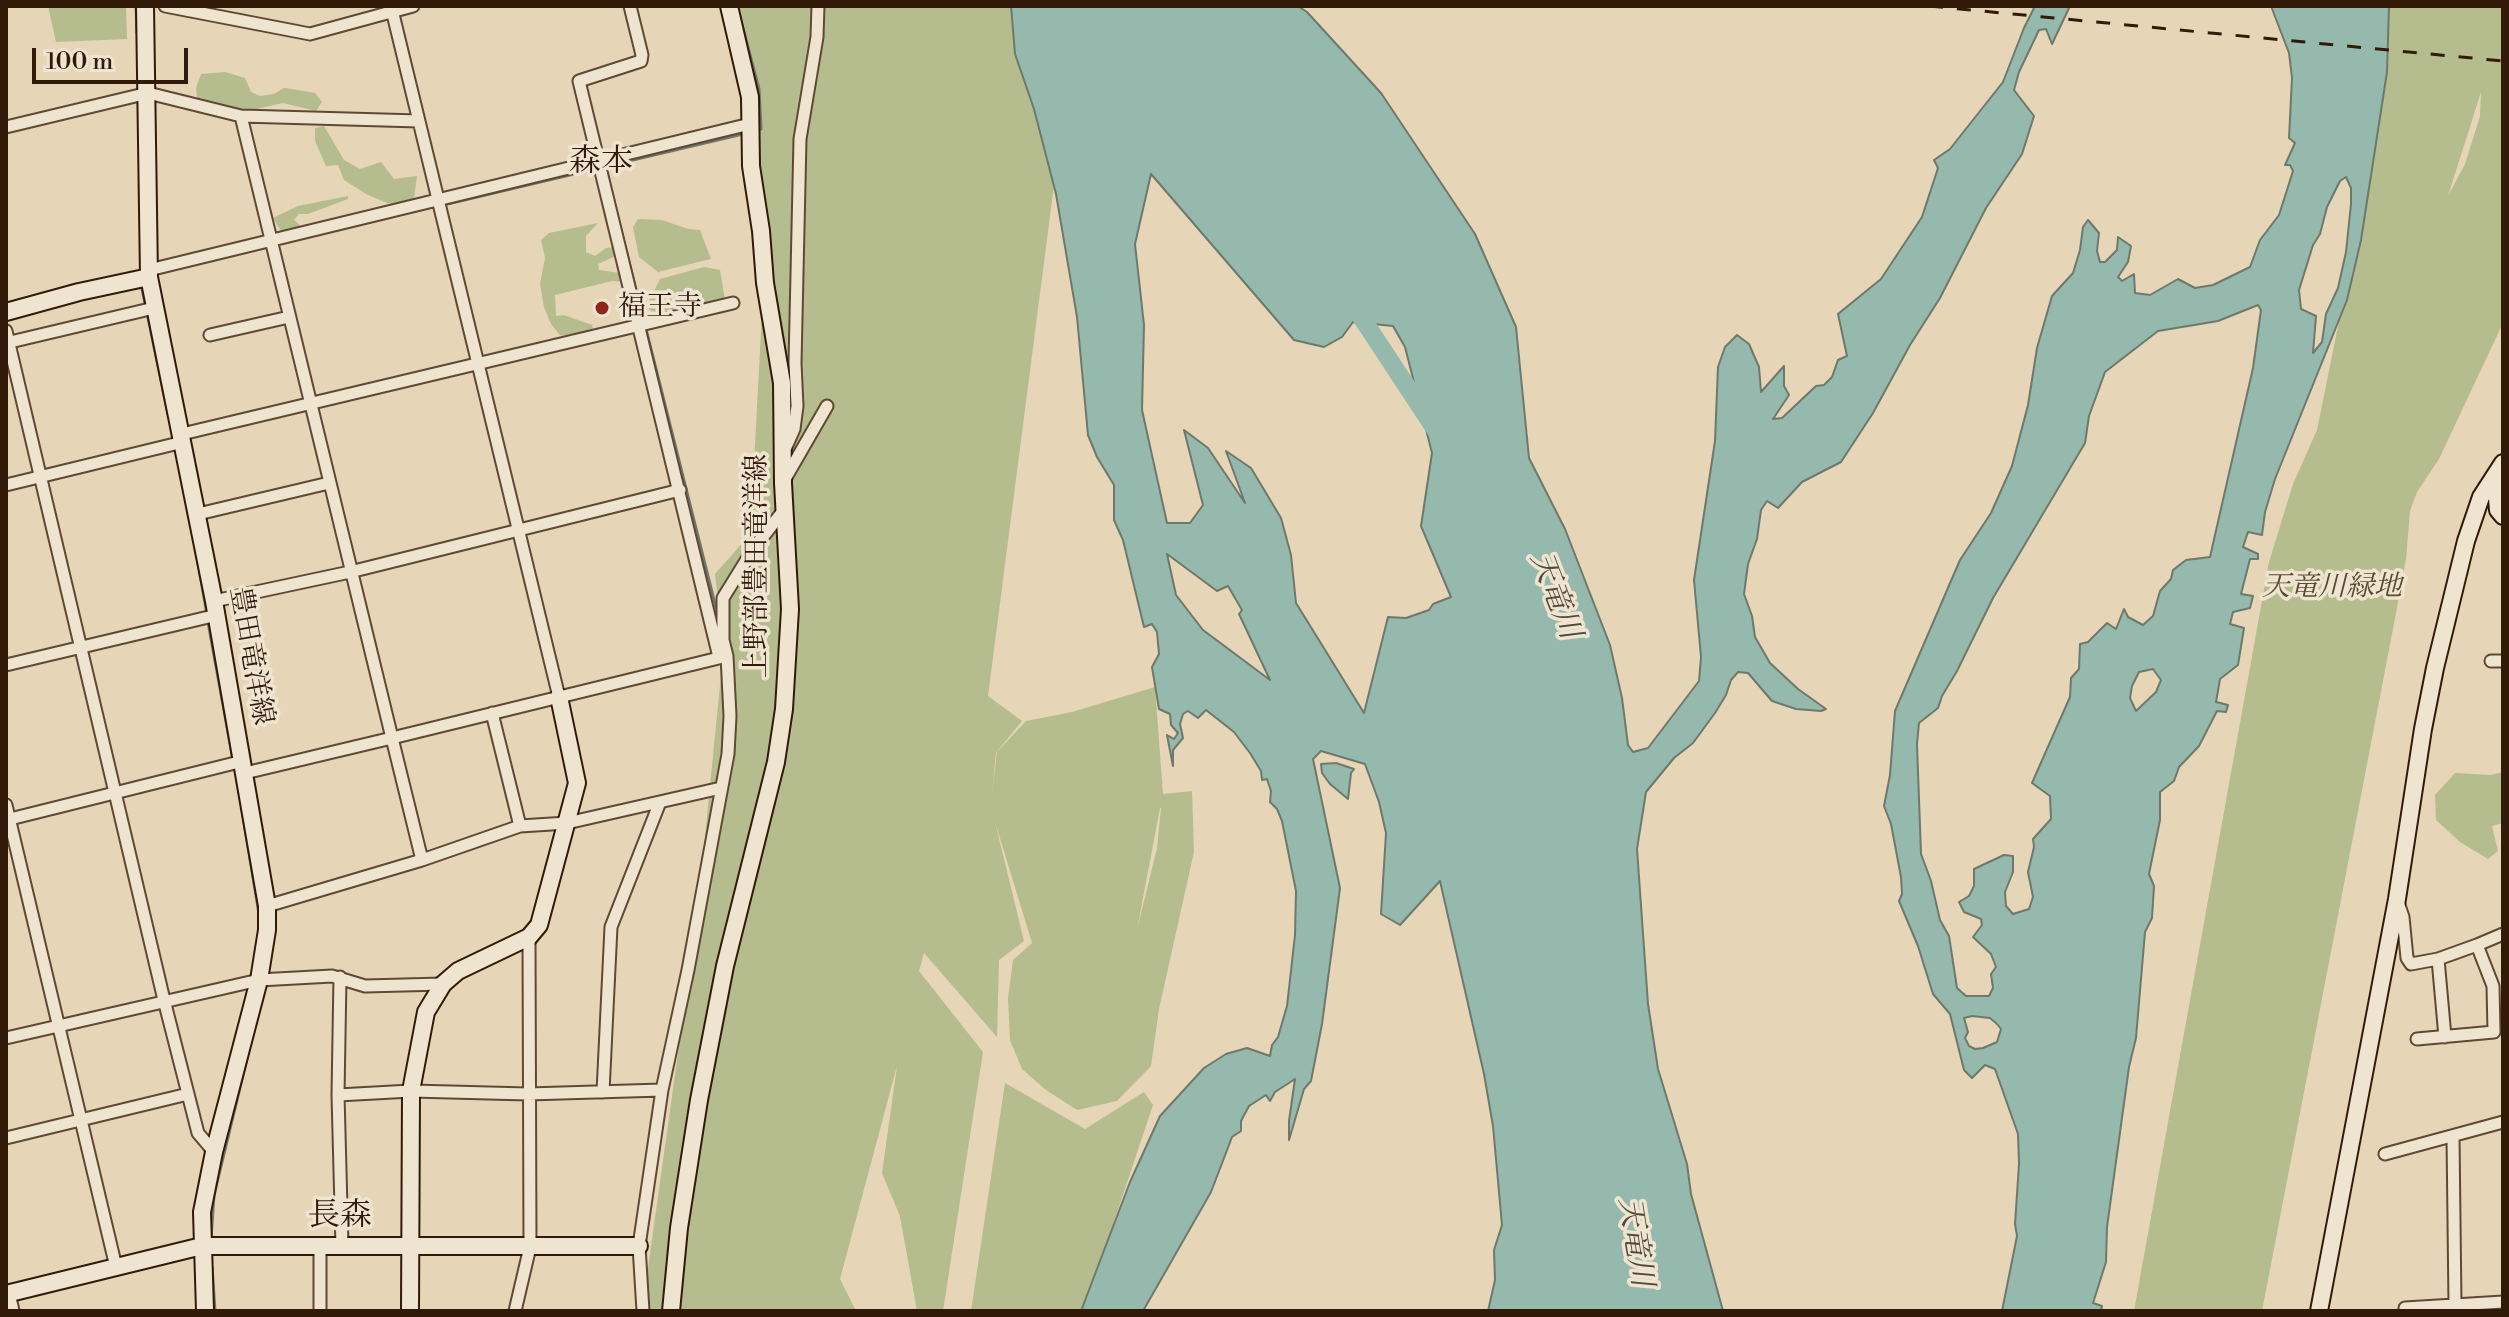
<!DOCTYPE html>
<meta charset="utf-8">
<style>
body{margin:0}
#map{position:relative;width:2509px;height:1317px;overflow:hidden;background:#e6d5b6;font-family:"Libre Bodoni",serif}
canvas{display:block}
.frame{position:absolute;inset:0;border:8px solid #321a09;pointer-events:none}
.scale{position:absolute;left:32px;top:48px;width:156px;height:36px;box-sizing:border-box;border:4px solid #321a09;border-top:0;padding-left:10px;font-size:24px;line-height:28px;white-space:nowrap;color:#321a09;-webkit-text-stroke:6px #efe4d0;paint-order:stroke}
</style>
<div id="map">
<canvas width="2509" height="1317"></canvas>
<div class="frame"></div>
<div class="scale">100 m</div>
</div>
<script>
const ctx = document.querySelector('canvas').getContext('2d');
ctx.lineJoin = 'round';
function fillPath(path, color) {
  ctx.fillStyle = color;
  ctx.fill(path, 'evenodd');
}
function toPath(rows) {
  const path = new Path2D();
  for (const r of rows) {
    path.moveTo(r[0], r[1]);
    for (let i = 2; i < r.length; i += 2) path.lineTo(r[i], r[i + 1]);
  }
  return path;
}
function stroke(path, color, width, dash) {
  ctx.strokeStyle = color;
  ctx.lineWidth = width;
  ctx.lineCap = dash ? 'butt' : 'round';
  ctx.setLineDash(dash || []);
  ctx.stroke(path);
}
function label(font, color, halo, rows, align = 'center') {
  ctx.font = font + ' "Libre Bodoni","Noto Serif JP",serif';
  ctx.lineWidth = 7;
  ctx.setLineDash([]);
  ctx.textBaseline = 'middle';
  ctx.strokeStyle = halo;
  ctx.fillStyle = color;
  for (const [text, x, y, turn = 0] of rows) {
    ctx.save();
    ctx.translate(x, y);
    ctx.rotate((+turn || 0) * Math.PI / 180);
    ctx.textAlign = isNaN(turn) ? turn : align;
    if (halo) ctx.strokeText(text, 0, 0);
    ctx.fillText(text, 0, 0);
    ctx.restore();
  }
}
const green = toPath([
 [48,6,126,6,127,39,56,42],
 [729,6,1023,6,1054,185,988,696,1022,721,996,753,992,792,997,752,1026,721,1072,712,1155,687,1163,794,1192,791,1194,852,1159,1009,1151,1066,1117,1101,1077,1110,1046,1090,1022,1069,1010,1040,1008,998,1013,960,1032,943,995,822,1024,941,999,960,997,1037,924,953,919,971,983,1052,943,1311,917,1311,900,1216,882,1173,897,1066,840,1279,856,1311,642,1311,697,917,724,645,715,574,745,540,752,502,764,274,747,86],
 [1161,808,1157,848,1137,930,1160,808],
 [2371,6,2503,6,2503,323,2439,459,2417,492,2410,511,2406,559,2397,608,2262,1311,2134,1311,2269,562,2293,484,2317,430,2383,103],
 [2481,92,2480,116,2465,164,2448,196],
 [225,72,245,78,251,92,260,96,274,94,284,88,292,89,315,93,322,102,316,111,283,103,243,112,204,107,197,97,196,88,201,74],
 [324,126,344,160,360,169,381,162,394,179,417,176,413,206,387,203,366,194,344,180,338,165,326,166,315,141,315,128],
 [348,196,348,199,308,214,299,214,294,220,300,225,294,230,281,231,273,218,298,206],
 [638,219,662,220,688,229,700,230,711,259,658,272,639,257,633,227],
 [598,223,586,236,586,252,595,256,606,248,616,247,618,255,598,264,599,270,620,273,623,282,612,281,555,295,556,316,564,315,592,325,593,329,572,337,560,335,551,324,544,307,540,284,545,258,541,240,549,233],
 [704,267,720,270,725,300,652,313,647,305,660,279],
 [2503,772,2503,823,2492,826,2498,851,2488,859,2460,842,2436,820,2435,795,2455,773,2491,775],
 [1005,1083,1085,1129,1144,1092,1153,1105,1084,1311,971,1311]
]);
const water = toPath([
 [1011,6,1298,6,1307,12,1381,93,1475,234,1516,327,1529,458,1565,529,1610,645,1622,698,1628,745,1633,752,1648,748,1699,681,1701,657,1694,580,1715,441,1718,367,1725,347,1737,335,1749,344,1759,367,1761,392,1784,366,1784,386,1789,395,1773,419,1782,418,1816,386,1824,385,1832,377,1838,360,1847,356,1838,314,1881,279,1922,217,1938,168,1934,160,1950,149,2003,82,2024,28,2035,6,2070,6,2052,44,2046,29,2039,30,2019,72,2014,90,2034,116,2022,154,1986,208,1940,298,1910,345,1873,413,1841,462,1802,482,1778,508,1767,501,1761,510,1757,539,1748,564,1744,594,1752,616,1755,637,1770,663,1798,689,1826,709,1821,711,1796,709,1772,701,1748,673,1738,672,1731,680,1726,695,1715,713,1693,743,1674,758,1646,792,1637,849,1648,1004,1658,1069,1687,1164,1691,1194,1723,1311,1488,1311,1495,1280,1494,1250,1502,1225,1493,1126,1484,1074,1440,881,1400,925,1381,914,1386,833,1379,802,1365,764,1321,751,1313,759,1340,888,1322,1024,1311,1081,1304,1089,1289,1140,1289,1121,1295,1079,1275,1092,1270,1101,1266,1095,1249,1106,1241,1121,1241,1131,1232,1137,1211,1192,1143,1311,1081,1311,1130,1182,1160,1116,1204,1068,1226,1054,1247,1048,1270,1056,1272,1045,1278,1037,1287,1006,1295,935,1296,891,1282,821,1277,809,1270,802,1271,791,1267,779,1262,780,1261,771,1250,753,1234,732,1206,710,1198,718,1188,711,1183,714,1180,724,1183,738,1173,750,1173,766,1167,735,1174,739,1178,733,1171,725,1170,714,1159,709,1152,667,1159,654,1157,632,1152,624,1144,627,1123,540,1114,520,1114,485,1097,457,1088,435,1077,317,1056,194,1034,109,1015,54,1011,6],
 [1151,174,1294,340,1324,347,1342,337,1353,322,1393,326,1405,347,1432,453,1421,526,1451,597,1433,604,1429,610,1406,618,1388,617,1364,713,1296,603,1291,555,1281,518,1251,468,1226,451,1245,503,1208,448,1184,430,1203,505,1190,523,1167,523,1142,410,1144,325,1135,244,1151,174],
 [1167,554,1217,591,1228,586,1242,610,1239,614,1270,680,1203,630,1176,595,1167,554],
 [2271,6,2389,6,2387,72,2361,240,2347,300,2275,479,2265,512,2262,535,2248,532,2243,547,2258,554,2258,559,2250,559,2241,594,2253,596,2250,608,2233,612,2230,624,2244,628,2238,665,2220,679,2216,702,2228,705,2226,712,2217,711,2199,746,2179,767,2174,781,2160,792,2160,820,2149,874,2154,886,2152,918,2145,932,2136,1038,2129,1067,2107,1227,2106,1262,2093,1303,2102,1306,2101,1311,2002,1311,2017,1236,2015,1224,2019,1164,2018,1134,1995,1069,1985,1065,1972,1078,1964,1070,1950,1014,1933,994,1918,946,1899,901,1902,894,1901,877,1891,824,1884,806,1890,775,1895,711,1960,560,1991,513,2012,466,2028,405,2037,348,2052,296,2073,273,2080,250,2083,227,2088,220,2099,233,2097,251,2100,262,2105,262,2117,250,2118,237,2131,246,2128,262,2118,277,2122,281,2134,274,2135,293,2150,295,2178,279,2195,288,2213,285,2250,267,2260,240,2279,215,2293,171,2290,165,2285,165,2295,143,2289,138,2292,78,2289,53,2271,6],
 [2346,177,2351,188,2351,204,2346,252,2338,288,2326,314,2322,342,2313,353,2316,316,2301,309,2299,290,2313,245,2320,234,2327,207,2340,181,2346,177],
 [2258,305,2261,310,2253,368,2210,557,2186,560,2173,570,2171,579,2160,591,2153,616,2143,625,2128,617,2124,609,2116,629,2107,623,2088,642,2080,644,2079,669,2071,678,2070,697,2032,783,2050,796,2051,819,2033,839,2034,847,2028,872,2033,897,2029,909,2013,914,2006,906,2005,892,2013,872,2013,856,2004,855,1974,869,1974,886,1969,896,1959,902,1964,912,1981,919,1982,925,1973,937,1991,954,1996,967,1991,974,1993,988,1989,996,1966,996,1957,988,1949,936,1940,920,1931,881,1921,854,1917,744,1919,723,1938,708,1942,696,1957,671,1993,598,2085,443,2089,416,2105,372,2158,331,2218,321,2258,305],
 [2153,669,2161,680,2156,692,2136,711,2130,698,2132,686,2139,672,2153,669],
 [1972,1016,1990,1018,1997,1024,2001,1029,1997,1042,1983,1048,1975,1049,1969,1046,1965,1038,1968,1032,1964,1018,1972,1016],
 [1336,763,1354,769,1351,773,1348,799,1330,784,1322,773,1321,764,1336,763]
]);
const stream = toPath([
 [136,6,137,33],
 [737,6,759,89,761,129,758,130],
 [605,166,644,322],
 [603,167,743,134],
 [443,205,595,169],
 [369,222,436,206],
 [141,284,168,414],
 [646,329,716,608],
 [193,535,207,614],
 [208,622,233,760],
 [235,767,259,914],
 [211,1239,214,1195,262,997],
 [212,1267,215,1311]
]);
const river = toPath([
 [1352,303,1435,429]
]);
const street = toPath([
 [165,6,310,34,413,6],
 [391,6,559,697],
 [630,6,642,55,641,61,579,81,718,653],
 [241,116,392,738,727,656],
 [6,127,148,93,241,116,419,121],
 [149,270,750,124],
 [6,331,164,1000,198,1133,214,1152],
 [210,335,289,317],
 [6,343,154,308],
 [182,434,733,303],
 [786,447,794,429,797,406,795,363,800,139,817,37,818,6],
 [785,479,827,406],
 [6,485,183,442],
 [198,514,329,483],
 [214,601,350,572,680,490],
 [2491,661,2503,661],
 [6,665,217,615],
 [492,713,520,826],
 [245,773,392,738,422,860],
 [6,805,116,1267],
 [6,820,243,761],
 [2398,902,2403,917,2407,958,2411,964,2438,959],
 [267,906,422,860,520,826,567,823,721,788],
 [340,977,338,1095,342,1246],
 [2445,1037,2438,959,2477,945],
 [6,1038,259,980,332,976,365,986,443,984],
 [2417,1039,2494,1032,2493,986,2477,945,2503,934],
 [603,1092,611,927,660,802],
 [338,1095,411,1091,528,1094,662,1090],
 [2453,1136,2455,1305],
 [6,1138,188,1094],
 [2385,1154,2503,1122],
 [320,1245,320,1311],
 [9,1293,13,1311],
 [515,1311,530,1247,529,937],
 [643,1311,639,1246,662,1090,688,970,728,754,730,716,727,656,723,640,723,598,754,548,784,510],
 [2405,1311,2405,1308,2503,1302]
]);
const secondary = toPath([
 [145,6,149,277,214,601,267,906,267,930,259,980,214,1152,202,1212,205,1311],
 [6,312,79,292,149,277],
 [2499,473,2497,498,2498,510,2503,516],
 [6,1294,202,1246,639,1246],
 [410,1311,411,1091,426,1012,443,984,458,971,529,937,539,925,577,783,559,697],
 [671,1311,679,1228,699,1100,725,966,776,762,784,709,790,609,783,483,782,383,765,283,761,231,751,166,750,97,729,6],
 [2319,1311,2397,899,2423,729,2435,668,2466,541,2481,497,2503,463]
]);
const rail = toPath([
 [1929,6,2503,61]
]);
const markers = [
 [602,308,8,"#8f2418"]
];
const poiNames = [
 ["福王寺",618,308]
];
const streetNames = [
 ["上野部豊田竜洋線",758,566,-90],
 ["豊田竜洋線",250,656,80]
];
const parkNames = [
 ["天竜川緑地",2332,588]
];
const waterNames = [
 ["天竜川",1554,596,69],
 ["天竜川",1634,1242,81]
];
const quarterNames = [
 ["森本",601,163],
 ["長森",340,1217]
];
fillPath(green, '#b5bd8e');
fillPath(water, '#96b9ae');
stroke(water, '#6e796c', 2);
stroke(stream, '#6e796c', 3);
stroke(river, '#96b9ae', 18);
stroke(street, '#5f4934', 15);
stroke(secondary, '#321a09', 20);
stroke(street, '#efe4d0', 11);
stroke(secondary, '#efe4d0', 16);
stroke(rail, '#321a09', 3, [14, 14]);
for (const [x, y, r, color] of markers) {
  const dot = new Path2D();
  dot.arc(x, y, r, 0, 2 * Math.PI);
  ctx.fillStyle = color;
  ctx.fill(dot);
  stroke(dot, '#efe4d0', 3);
}
label('28px', '#321a09', '#efe4d0', poiNames, 'left');
label('28px', '#321a09', '#efe4d0', streetNames);
label('italic 28px', '#594b31', '#efe4d0', parkNames);
label('italic 30px', '#504a3b', '#efe4d0', waterNames);
label('32px', '#321a09', '#efe4d0', quarterNames);
</script>
